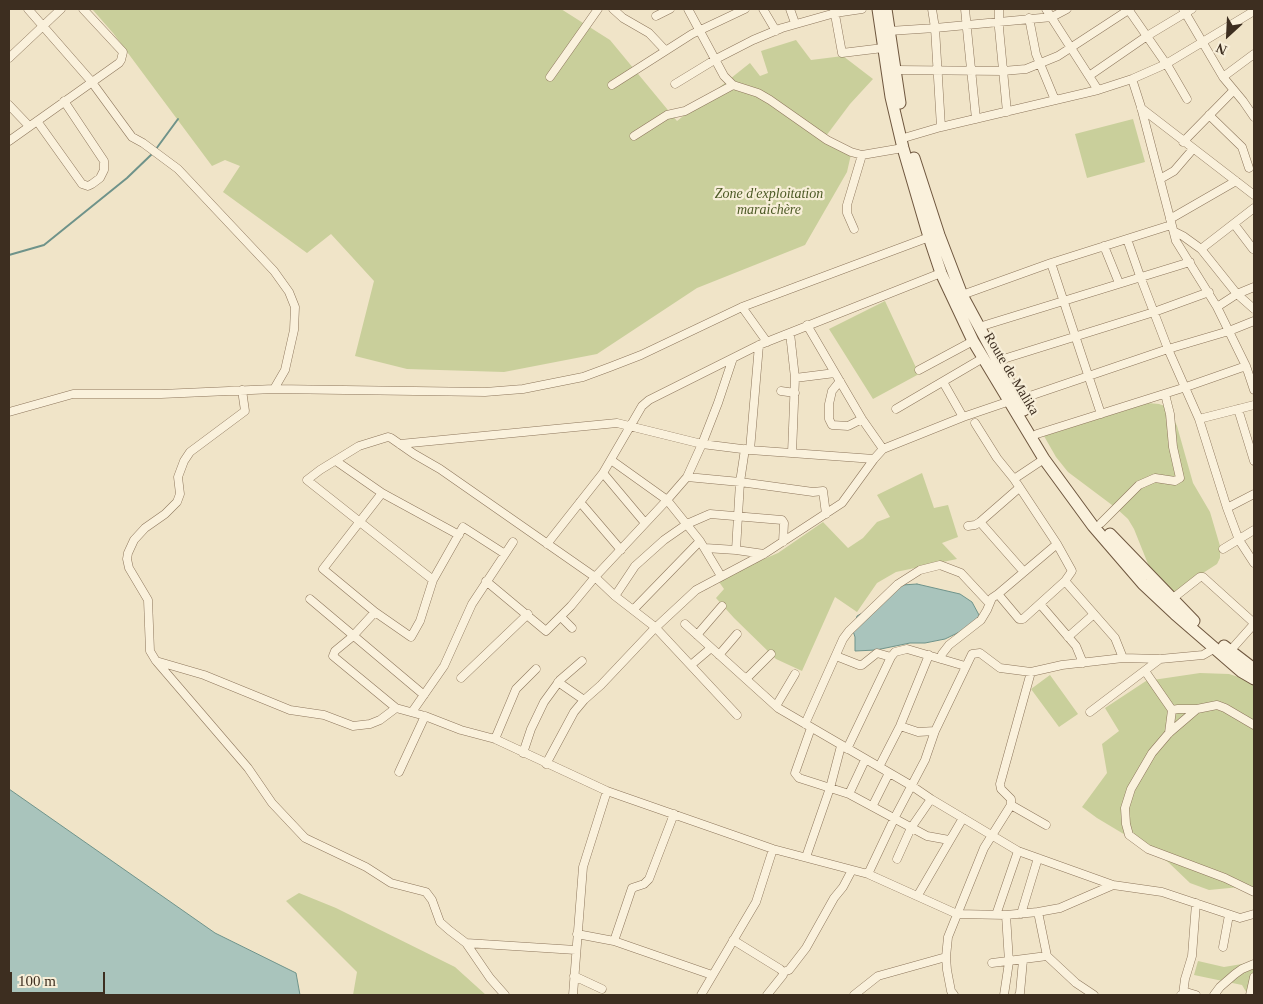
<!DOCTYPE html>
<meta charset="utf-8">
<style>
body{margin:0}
#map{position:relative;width:1263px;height:1004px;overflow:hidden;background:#f0e4c8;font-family:"Times New Roman",serif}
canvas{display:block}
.frame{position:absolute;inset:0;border:10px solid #3d2e20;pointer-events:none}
.north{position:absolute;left:1203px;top:10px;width:50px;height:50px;-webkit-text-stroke:4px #f7eed8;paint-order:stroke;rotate:205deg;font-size:14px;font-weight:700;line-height:20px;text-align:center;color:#3d2e20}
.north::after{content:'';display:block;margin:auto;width:18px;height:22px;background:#3d2e20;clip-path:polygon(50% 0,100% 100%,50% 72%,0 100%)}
.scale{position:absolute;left:10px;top:972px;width:95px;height:22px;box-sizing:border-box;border:2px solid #3d2e20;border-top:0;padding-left:6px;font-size:15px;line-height:18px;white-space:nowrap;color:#3d2e20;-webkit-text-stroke:4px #f7eed8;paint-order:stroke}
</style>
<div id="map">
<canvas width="1263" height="1004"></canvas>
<div class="frame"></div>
<div class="north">N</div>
<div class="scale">100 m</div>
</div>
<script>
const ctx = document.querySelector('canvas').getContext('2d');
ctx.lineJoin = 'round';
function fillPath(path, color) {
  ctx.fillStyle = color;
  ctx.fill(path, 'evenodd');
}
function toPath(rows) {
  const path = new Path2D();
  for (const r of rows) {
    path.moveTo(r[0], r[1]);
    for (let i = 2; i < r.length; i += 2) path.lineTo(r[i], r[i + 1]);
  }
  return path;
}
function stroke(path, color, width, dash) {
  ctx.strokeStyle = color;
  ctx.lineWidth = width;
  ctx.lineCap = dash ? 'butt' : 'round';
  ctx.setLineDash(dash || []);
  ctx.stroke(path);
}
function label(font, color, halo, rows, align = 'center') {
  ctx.font = font + ' "Times New Roman",serif';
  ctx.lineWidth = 4.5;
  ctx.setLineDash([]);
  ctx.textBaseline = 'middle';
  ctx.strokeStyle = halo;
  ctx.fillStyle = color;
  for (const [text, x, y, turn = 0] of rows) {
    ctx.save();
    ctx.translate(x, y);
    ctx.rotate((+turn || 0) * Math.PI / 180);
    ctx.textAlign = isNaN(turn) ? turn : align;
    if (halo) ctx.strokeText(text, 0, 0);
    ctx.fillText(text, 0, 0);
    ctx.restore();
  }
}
const green = toPath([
 [92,9,561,9,610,40,677,121,750,63,760,76,768,73,761,51,796,40,811,60,843,56,873,79,850,104,826,136,852,150,847,172,805,245,697,288,597,354,504,372,407,369,355,356,374,281,331,234,307,253,223,192,240,166,225,160,212,166,113,33],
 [1133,119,1145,162,1087,178,1075,134],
 [885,301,919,374,873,399,829,329],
 [1148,403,1159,404,1165,406,1170,412,1177,426,1193,483,1210,512,1220,546,1220,558,1217,564,1203,573,1175,595,1150,569,1134,529,1128,519,1116,508,1068,472,1056,457,1044,436],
 [922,473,934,508,948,505,958,537,942,543,957,559,896,572,877,583,857,612,835,597,802,671,776,659,734,618,716,598,724,589,717,579,778,553,823,522,848,548,863,538,877,522,890,517,877,495],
 [1200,673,1229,674,1254,682,1254,896,1240,887,1209,890,1190,883,1168,862,1147,848,1097,818,1082,807,1107,773,1102,744,1119,731,1105,708,1146,681],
 [1050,675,1078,714,1059,727,1031,689],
 [299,893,336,908,455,967,486,995,353,995,357,972,286,901],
 [1198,961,1224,967,1254,962,1254,995,1248,995,1242,985,1194,975]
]);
const water = toPath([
 [917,584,960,594,972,602,979,615,976,624,945,639,925,643,910,643,876,650,855,651,855,637,853,631,857,616,873,607,902,585,917,584],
 [9,789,215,933,296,973,300,995,9,995,9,789]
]);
const stream = toPath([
 [156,149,178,119],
 [9,255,44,245,127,178,153,153]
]);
const minor = toPath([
 [28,9,91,81,132,137,143,143,178,169,274,271,289,292,295,307,294,330,285,370,274,389],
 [613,9,623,18,649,33,665,50],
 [688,9,724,76,733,85,758,93,770,100,827,140,851,152,862,155,903,148],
 [763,9,776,31],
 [790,9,795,23],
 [834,9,842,53,883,48],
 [932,9,935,28,941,127],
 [965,9,976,119],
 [999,9,999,28,1007,112],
 [1046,9,1098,90],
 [1128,9,1169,68,1187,99],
 [1183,9,1223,77,1243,101,1254,117],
 [656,16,670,9],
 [1029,18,1036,54,1055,100],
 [889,31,935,28,1052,17,1067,9],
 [9,58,61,9],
 [896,70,1003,71,1026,69,1058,56,1130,9],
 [1089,76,1147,36,1192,9],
 [550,77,598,9],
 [1223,77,1254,54],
 [1132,79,1141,107,1176,241,1217,307,1246,366,1254,390],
 [675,84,716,59,753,40,782,28,835,13,862,9],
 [612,85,692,34,745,9],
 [9,105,29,126],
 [1141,108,1254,195],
 [1209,115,1242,147,1249,168],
 [37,121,82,184,88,186,92,184,100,178,104,170,104,161,64,101],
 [634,136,667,115,685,111,733,85],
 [907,137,941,127,1098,90,1132,79,1166,64,1254,11],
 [9,141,119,63,121,60,123,52,83,9],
 [1183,142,1234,90],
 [1160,179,1174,171,1193,149],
 [1170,219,1236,181],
 [1234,224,1253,249],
 [854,229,847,213,847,205,862,155],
 [1175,232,1183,236,1201,249,1237,294,1217,307],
 [1127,239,1140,276,1168,349,1199,419,1227,508,1239,540,1254,563],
 [1104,246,1119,283],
 [1201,249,1254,208],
 [1051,263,1101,414],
 [1254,287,1237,294,1254,309],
 [962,295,1051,263,1171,225],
 [742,307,767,342],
 [807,325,862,419,883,449],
 [979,327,1190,262],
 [790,333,795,378,792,453],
 [997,361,1154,312,1209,292],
 [919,370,973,341],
 [795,378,835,373],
 [840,381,832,391,829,404,829,419,832,425,848,426,862,419],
 [943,382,963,417],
 [242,390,245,411,190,452,184,461,178,477,180,494,177,502,165,514,145,528,134,540,128,553,127,559,129,568,148,600,150,651,156,661,204,675,290,710,324,715,353,726,370,724,380,720,396,708],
 [781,391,795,393],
 [1018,400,1168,349,1229,331,1254,321],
 [896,409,983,358],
 [1238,409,1254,461],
 [9,412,73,394,161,394,274,389,485,392,523,389,583,377,610,367,641,355,742,307,932,236],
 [1199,419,1254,405],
 [1037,434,1186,387,1246,366],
 [400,444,617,423,702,444,750,450,874,459],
 [750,450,759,345],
 [611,460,667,500,700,541,721,576],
 [336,461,382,493,459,535],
 [603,473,645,523],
 [687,477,740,482,813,492,823,491,826,514],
 [1014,479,1044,459],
 [382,493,323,569,375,612,411,637,420,621,433,580,463,527,505,554],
 [580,502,621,550],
 [1227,508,1254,494],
 [980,522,1024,572],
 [1101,523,1139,485,1155,478,1175,481,1180,478,1173,447,1170,414,1165,394],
 [968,526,975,525,980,522,1019,488],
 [547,544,603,473,642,406,649,400,759,345,941,273],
 [705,548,736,550,764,554],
 [1223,549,1254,530],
 [736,550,740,482,745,449],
 [433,580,307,480,320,470,359,446,388,437,391,438,414,454,440,469,595,577,615,596,655,627,737,715],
 [486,581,546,631,571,606,595,577,667,500,687,477,702,444,718,403,733,358],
 [1065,581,1115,638,1123,658],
 [998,594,1057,544],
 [615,596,635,566,664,540,687,524,710,514,782,520,784,523,783,542],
 [310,599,424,695],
 [1172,599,1200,577,1203,577,1254,623],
 [1040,604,1076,646,1083,663],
 [633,610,700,541],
 [375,612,352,637,335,651,333,656,396,708,425,716,461,730,495,739,607,791,773,849,868,874,957,914,1006,915,1038,912,1060,908,1113,885,1162,892,1240,918,1254,914],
 [561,617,572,628],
 [685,624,778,708,912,786,931,799,1018,851,1113,885],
 [697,635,722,606],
 [1068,637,1094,614],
 [1230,651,1254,624],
 [719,655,737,634],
 [836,656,859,665,862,665,877,653,891,657],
 [941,659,942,654,949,645,981,620,987,610,992,598,998,594,1019,619,1023,619,1065,581,1072,571,1057,544,1014,479,997,458,975,423],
 [157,662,248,768,272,803,305,838,366,867,391,883,426,892,432,900,440,922,449,930,466,943,576,950],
 [691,665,711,648],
 [1145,671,1172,710,1169,733],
 [461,678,528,614],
 [746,679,771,654],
 [558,682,584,700],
 [776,706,795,674],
 [1172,710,1178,709,1197,709],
 [412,712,444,666,472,604,513,542],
 [1090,712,1160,659],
 [805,724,843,639,849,631,898,584,920,570,940,565,961,573,989,603],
 [1254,725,1225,708,1217,705,1197,709,1169,733,1152,753,1131,789,1125,808,1126,824,1129,835,1148,849,1225,878,1254,892],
 [900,726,918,732,935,731],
 [811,728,795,773,799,778,849,794,927,836,949,840],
 [495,739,516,689,536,669],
 [847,749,891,657,895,652,907,649,965,666],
 [523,753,531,729,544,702,560,680,582,661],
 [546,764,574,712,584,700,601,685,653,630,696,590,764,554,842,503,874,459,883,449,963,417,1010,401],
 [879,767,900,726,929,655],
 [399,772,425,716],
 [849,794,865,760],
 [873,805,889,773],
 [1011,805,1046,825],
 [806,857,830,788,841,746],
 [897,859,911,828,931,799],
 [868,874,895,817,925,760,935,731,972,654,980,653,1000,668,1031,672,1062,665,1123,658,1160,659,1203,655,1215,648],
 [918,895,963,818],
 [1038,912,1047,956,1076,983,1094,995],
 [1021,914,1038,858],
 [996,915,1018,851],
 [577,934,614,941,712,975],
 [733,940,780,969,783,972,783,975,767,995],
 [614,941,632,888,644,884,649,879,674,814],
 [466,943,490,978,505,995],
 [1223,947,1229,915],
 [992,963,1047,956],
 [783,972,789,970,806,948,834,898,843,887,852,870],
 [574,976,602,989],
 [1183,994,1185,979,1192,956,1196,903],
 [573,995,583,867,607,791],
 [701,995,756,902,773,849],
 [854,995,878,976,946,957],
 [954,995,951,991,947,970,946,957,948,937,984,848,1011,805,1011,799,1001,789,1000,784,1031,672],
 [1004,995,1009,962,1006,915],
 [1019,995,1020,993,1023,960],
 [1181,995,1186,992,1196,995],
 [1214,995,1220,987,1235,974,1242,969,1254,964],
 [1250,995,1254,977]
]);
const secondary = toPath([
 [878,9,891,97,903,148,929,237,941,273,973,341,1044,459,1093,526,1143,584,1175,614,1242,672,1254,679],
 [886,9,900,103],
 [914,158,939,235,962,295,1024,410],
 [1110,534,1194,621],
 [1224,646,1254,669]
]);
const parkNames = [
 ["Zone d'exploitation",769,194],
 ["maraichère",769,210]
];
const streetNames = [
 ["Route de Malika",1011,374,59]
];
fillPath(green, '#c9cf9b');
fillPath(water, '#a9c4bc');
stroke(water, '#6f938a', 1);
stroke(stream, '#6f938a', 2);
stroke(minor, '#8d765c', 9);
stroke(secondary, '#6f573f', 13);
stroke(minor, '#faf1dc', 8);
stroke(secondary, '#faf1dc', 11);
label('italic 14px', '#4d5a26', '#f7eed8', parkNames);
label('14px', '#3d2e20', '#f7eed8', streetNames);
</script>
